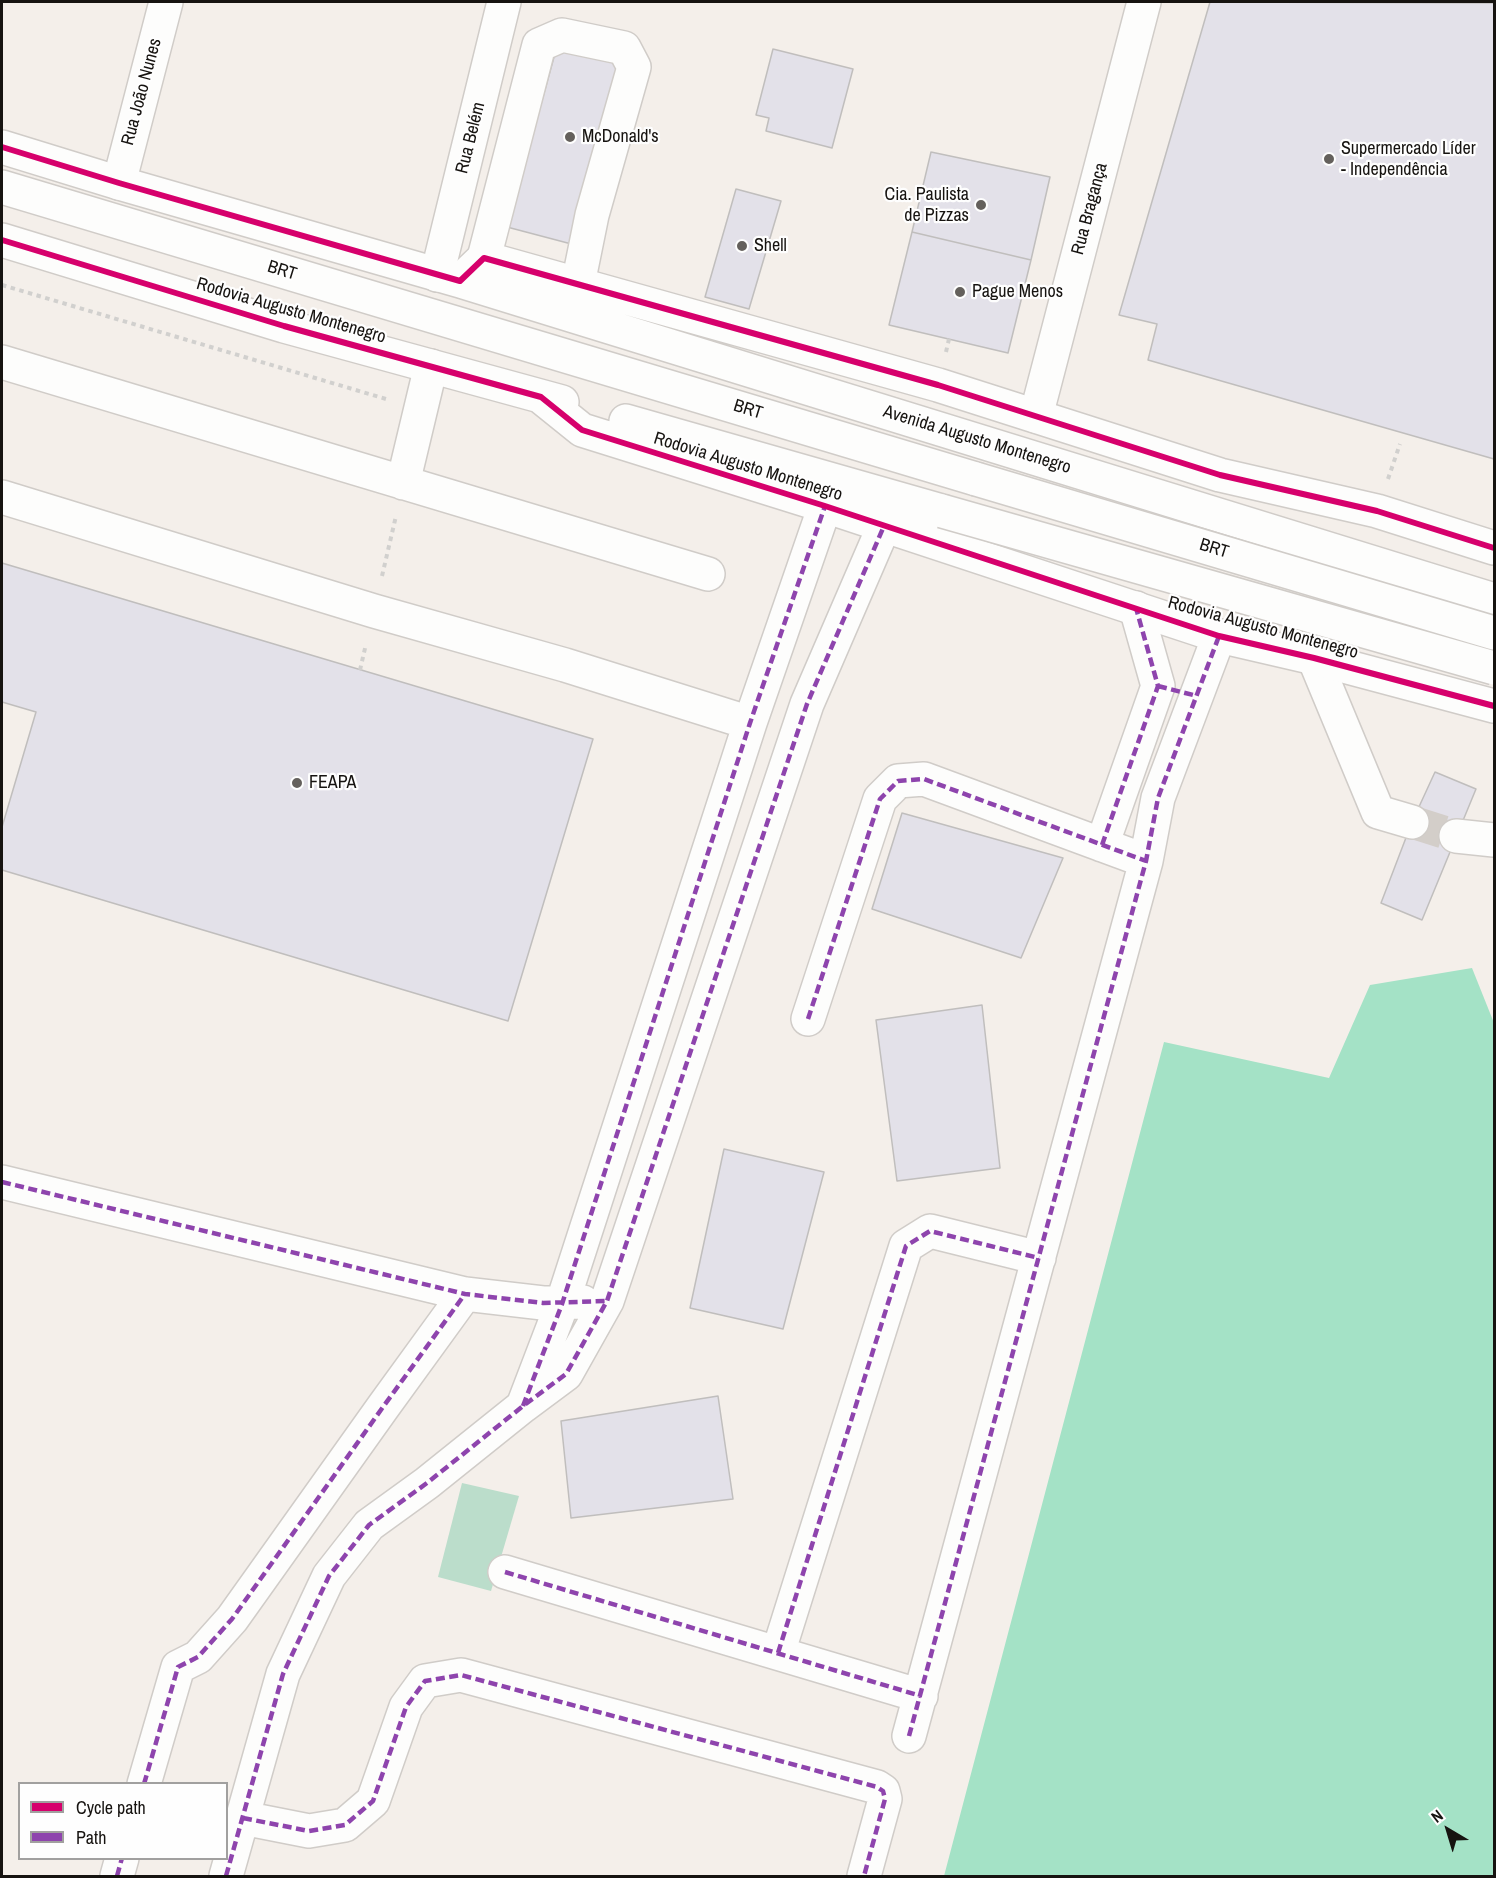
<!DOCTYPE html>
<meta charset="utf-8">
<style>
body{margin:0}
#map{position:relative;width:1496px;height:1878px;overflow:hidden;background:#f4efea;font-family:"Archivo Narrow",sans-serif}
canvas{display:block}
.frame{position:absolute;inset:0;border:3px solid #161310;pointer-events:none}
.legend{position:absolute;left:18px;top:1782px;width:210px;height:78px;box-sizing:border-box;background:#fefefe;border:2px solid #a1a09f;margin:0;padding:8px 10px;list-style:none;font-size:18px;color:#161310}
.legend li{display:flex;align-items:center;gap:12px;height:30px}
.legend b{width:30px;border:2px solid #a1a09f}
.north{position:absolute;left:1418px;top:1800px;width:60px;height:60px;-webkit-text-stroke:4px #fefefe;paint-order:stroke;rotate:322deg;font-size:16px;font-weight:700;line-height:24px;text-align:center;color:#161310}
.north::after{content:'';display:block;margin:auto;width:21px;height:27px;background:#161310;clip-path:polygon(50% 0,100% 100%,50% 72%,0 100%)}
</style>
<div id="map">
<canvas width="1496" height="1878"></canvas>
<div class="frame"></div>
<ul class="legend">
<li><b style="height:8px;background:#d6006c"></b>Cycle path</li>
<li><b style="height:8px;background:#8e44ad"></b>Path</li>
</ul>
<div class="north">N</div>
</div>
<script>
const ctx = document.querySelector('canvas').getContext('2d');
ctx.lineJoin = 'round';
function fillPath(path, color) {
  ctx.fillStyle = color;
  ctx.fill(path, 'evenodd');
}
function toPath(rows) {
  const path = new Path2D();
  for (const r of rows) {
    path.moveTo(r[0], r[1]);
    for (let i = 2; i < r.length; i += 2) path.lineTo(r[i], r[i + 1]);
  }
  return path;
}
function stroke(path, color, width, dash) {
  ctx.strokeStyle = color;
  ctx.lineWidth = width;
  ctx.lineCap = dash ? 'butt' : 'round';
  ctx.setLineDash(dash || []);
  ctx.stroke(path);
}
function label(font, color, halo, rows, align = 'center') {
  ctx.font = font + ' "Archivo Narrow",sans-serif';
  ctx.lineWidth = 4.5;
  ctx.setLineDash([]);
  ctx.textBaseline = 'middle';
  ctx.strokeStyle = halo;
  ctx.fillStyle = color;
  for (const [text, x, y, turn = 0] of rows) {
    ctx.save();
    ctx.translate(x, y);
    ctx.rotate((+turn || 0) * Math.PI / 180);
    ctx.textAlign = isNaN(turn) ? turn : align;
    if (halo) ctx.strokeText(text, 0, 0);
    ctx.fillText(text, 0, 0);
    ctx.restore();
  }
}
const green = toPath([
 [462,1483,519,1496,491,1591,438,1577]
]);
const forest = toPath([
 [1472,968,1494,1023,1494,1876,944,1876,1164,1042,1329,1078,1370,985]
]);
const building = toPath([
 [1210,2,1494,3,1494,459,1148,360,1157,324,1119,315,1210,2],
 [566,42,627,67,579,246,507,227,554,57,566,42],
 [773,49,853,69,832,148,766,131,769,118,756,115,773,49],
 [931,152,1050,177,1031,260,912,232,931,152],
 [736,189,781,201,749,309,705,297,736,189],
 [912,232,1031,260,1008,353,889,325,912,232],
 [2,563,593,739,508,1021,2,870,2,827,36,712,2,702,2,563],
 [1435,772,1476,789,1422,920,1381,903,1412,822,1435,772],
 [902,813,1063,858,1021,958,872,909,902,813],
 [982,1005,1000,1168,897,1181,876,1020,982,1005],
 [724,1149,824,1172,783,1329,690,1308,724,1149],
 [718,1396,733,1499,571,1518,561,1421,718,1396]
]);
const minorTunnel = toPath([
 [1412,822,1456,836]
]);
const path = toPath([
 [2,285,386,399],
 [946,352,949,339],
 [1388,479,1400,444],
 [382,576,396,516],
 [360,670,366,644]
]);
const minor = toPath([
 [119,183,166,2],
 [2,187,976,479],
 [484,258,539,45,562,35,624,48,634,67,592,215,578,284],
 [437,275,504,2],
 [2,362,708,574],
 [1036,416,1144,2],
 [403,483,431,366],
 [2,497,374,611,565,665,750,723],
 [1314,658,1378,812,1412,822],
 [1456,836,1494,840],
 [1102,845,1158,686,1136,608],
 [808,1019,880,799,898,781,924,779,1146,861],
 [2,1182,465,1294,543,1303,583,1302],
 [523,1406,562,1304,750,723,825,506],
 [505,1572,921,1696],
 [778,1653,906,1246,930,1231,1039,1258],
 [909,1736,1146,861,1158,798,1219,636],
 [144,1784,178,1667,198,1657,232,1619,383,1407,465,1294],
 [243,1818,309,1831,345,1825,373,1801,406,1707,425,1681,461,1675,877,1787,883,1791,885,1799,864,1876],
 [117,1876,122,1858],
 [226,1876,283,1674,329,1576,369,1525,427,1483,523,1406,566,1374,607,1301,807,704,884,526]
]);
const major = toPath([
 [2,147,119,183,460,281,1494,600],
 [2,240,284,326,562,402],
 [460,281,484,258,938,385,1220,475,1377,511,1494,548],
 [541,397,582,430,825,506,1219,636,1314,658,1494,706],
 [626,421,942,511]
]);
const minorBridge = toPath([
 [976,479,1494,633]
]);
const majorBridge = toPath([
 [942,511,1494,668]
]);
const quiet = toPath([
 [1158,686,1197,696],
 [1102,845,1158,686,1136,608],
 [808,1019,880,799,898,781,924,779,1146,861],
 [2,1182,465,1294,543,1303,607,1301],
 [523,1406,562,1304,750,723,825,506],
 [505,1572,921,1696],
 [778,1653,906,1246,930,1231,1039,1258],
 [909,1736,1146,861,1158,798,1219,636],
 [144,1784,178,1667,198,1657,232,1619,383,1407,465,1294],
 [243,1818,309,1831,345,1825,373,1801,406,1707,425,1681,461,1675,877,1787,883,1791,885,1799,864,1876],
 [117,1876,122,1858],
 [226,1876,283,1674,329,1576,369,1525,427,1483,523,1406,566,1374,607,1301,807,704,884,526]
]);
const cycleway = toPath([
 [2,147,119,183,460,281,484,258,938,385,1220,475,1377,511,1494,548],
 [2,240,284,326,541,397,582,430,825,506,1219,636,1314,658,1494,706]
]);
const markers = [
 [570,137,6,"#64605c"],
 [1329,159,6,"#64605c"],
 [981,205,6,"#64605c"],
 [742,246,6,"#64605c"],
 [960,292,6,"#64605c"],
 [297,783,6,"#64605c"]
];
const streetNames = [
 ["Rua João Nunes",142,92,-75],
 ["Rua Belém",471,138,-76],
 ["Rua Bragança",1090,209,-75],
 ["BRT",282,271,17],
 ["Rodovia Augusto Montenegro",291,311,16],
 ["BRT",748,410,17],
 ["Avenida Augusto Montenegro",977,440,17],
 ["Rodovia Augusto Montenegro",748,467,17],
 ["BRT",1214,549,17],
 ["Rodovia Augusto Montenegro",1263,628,15]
];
const poiNames = [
 ["McDonald's",582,137],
 ["Supermercado Líder",1341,149],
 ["- Independência",1341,170],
 ["Cia. Paulista",969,195,"right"],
 ["de Pizzas",969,216,"right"],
 ["Shell",754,246],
 ["Pague Menos",972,292],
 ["FEAPA",309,783]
];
fillPath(green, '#bbddcb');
fillPath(forest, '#a4e2c6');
fillPath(building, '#e3e1e9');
stroke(building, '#c0bebd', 1.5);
stroke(minorTunnel, '#d3cec9', 33, [33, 16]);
stroke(minor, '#d0ccc8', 36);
stroke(major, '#d0ccc8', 36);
stroke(path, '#d1d0ce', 4, [4.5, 4.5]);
stroke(minor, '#fdfdfc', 33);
stroke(major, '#fdfdfc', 33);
stroke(minorBridge, '#d0ccc8', 36, []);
stroke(majorBridge, '#d0ccc8', 36, []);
stroke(minorBridge, '#fdfdfc', 33);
stroke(majorBridge, '#fdfdfc', 33);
stroke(quiet, '#8e44ad', 4.5, [9, 4.5]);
stroke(cycleway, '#d6006c', 6);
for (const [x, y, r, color] of markers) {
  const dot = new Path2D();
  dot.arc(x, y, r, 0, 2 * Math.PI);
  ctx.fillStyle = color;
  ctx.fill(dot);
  stroke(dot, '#fefefe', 2);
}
label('18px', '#161310', '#fefefe', streetNames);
label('18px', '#161310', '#fefefe', poiNames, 'left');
</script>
